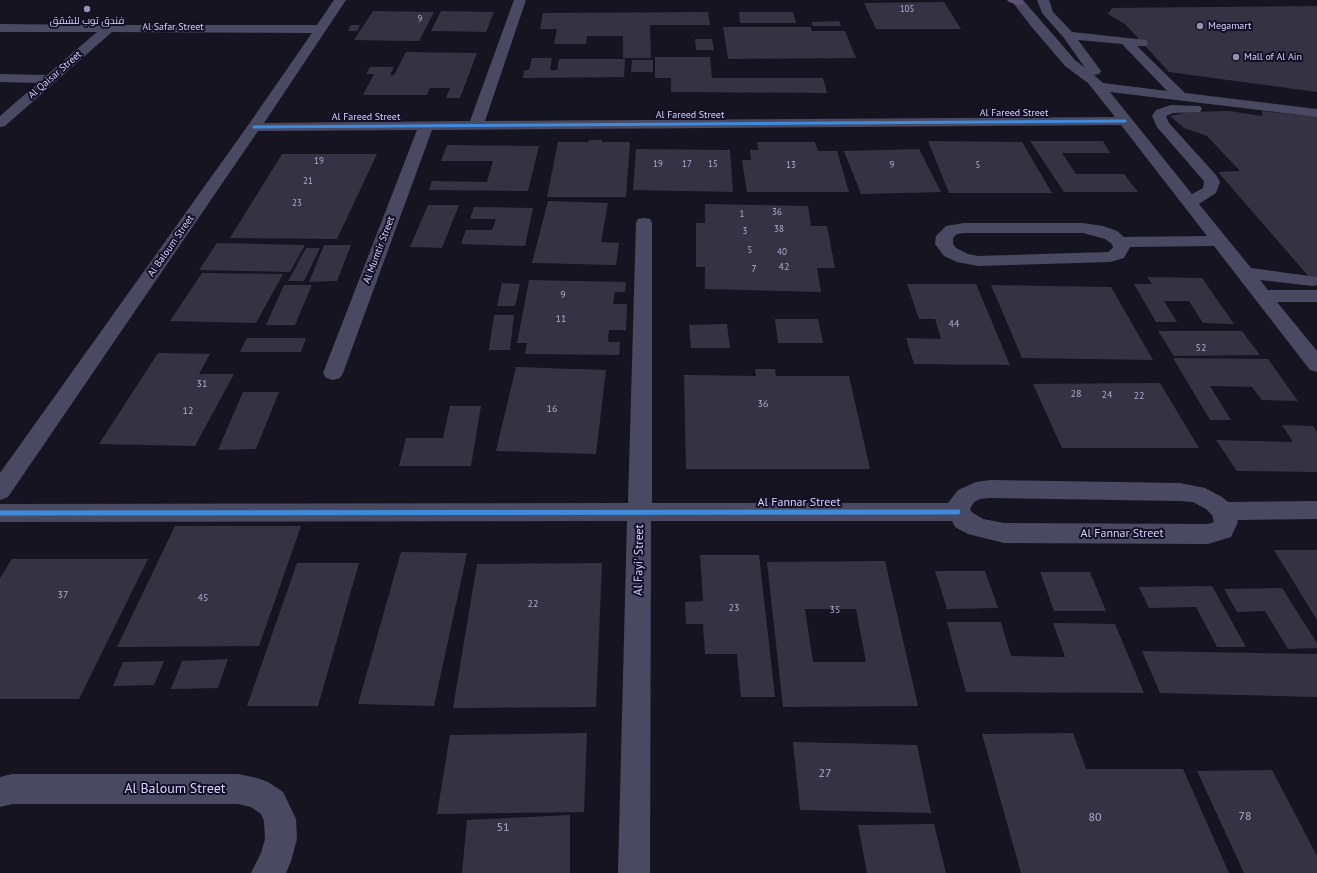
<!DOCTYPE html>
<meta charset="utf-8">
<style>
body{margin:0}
canvas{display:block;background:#161421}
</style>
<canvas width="1317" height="873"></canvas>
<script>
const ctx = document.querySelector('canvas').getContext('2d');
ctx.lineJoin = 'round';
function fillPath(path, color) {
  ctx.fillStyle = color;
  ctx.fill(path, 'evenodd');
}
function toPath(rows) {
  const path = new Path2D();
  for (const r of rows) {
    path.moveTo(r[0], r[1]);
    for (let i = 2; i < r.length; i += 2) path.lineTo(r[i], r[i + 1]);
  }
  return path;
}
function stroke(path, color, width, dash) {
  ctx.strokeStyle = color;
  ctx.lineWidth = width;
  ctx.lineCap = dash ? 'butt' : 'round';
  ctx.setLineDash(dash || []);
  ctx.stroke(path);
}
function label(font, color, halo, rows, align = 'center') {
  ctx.font = font + ' "PT Sans",Cairo,sans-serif';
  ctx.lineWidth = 4;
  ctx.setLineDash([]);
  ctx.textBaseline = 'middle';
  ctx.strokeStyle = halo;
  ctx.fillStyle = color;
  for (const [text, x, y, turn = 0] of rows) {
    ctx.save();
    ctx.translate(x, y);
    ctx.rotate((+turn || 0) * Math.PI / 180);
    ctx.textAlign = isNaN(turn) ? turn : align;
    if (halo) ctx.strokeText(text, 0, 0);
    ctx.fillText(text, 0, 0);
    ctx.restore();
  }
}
const building = toPath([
 [944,2,961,29,876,29,864,3],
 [1317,6,1317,92,1169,72,1126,25,1108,14,1112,8],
 [373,11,434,12,419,41,354,40],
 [441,11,494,12,486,32,431,31],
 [708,12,710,25,650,25,651,58,623,58,623,36,587,36,586,44,554,44,557,29,540,29,543,13],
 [739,12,793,12,796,23,740,23],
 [839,21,841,26,813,26,811,22],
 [351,25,360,25,357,31,348,31],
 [723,27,811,27,812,31,845,31,856,58,728,59],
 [695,39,712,39,714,50,696,50],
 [406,52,477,53,460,98,446,98,450,88,430,88,427,95,363,95,374,74,366,74,370,67,394,67,390,75,394,75],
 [655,57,710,57,712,78,823,78,827,93,671,92,671,78,655,78],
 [532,58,552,58,550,70,557,70,559,59,625,59,624,77,523,78,524,71,529,70],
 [632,60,653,60,653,72,631,72],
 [1229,111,1262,116,1262,111,1317,117,1317,286,1218,172,1240,171,1207,136,1184,128,1170,116,1188,112],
 [589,140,602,140,602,142,630,142,626,197,547,197,558,142,588,142],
 [928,141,1022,142,1052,193,949,193],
 [1030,141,1103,141,1110,153,1062,153,1076,174,1124,174,1138,192,1064,192],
 [757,142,815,142,818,151,837,151,849,192,747,192,742,160,751,160,750,150,758,150],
 [447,145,539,146,528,191,429,190,432,181,487,182,493,161,441,161],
 [636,149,730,150,733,192,633,190],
 [919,149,941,192,861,194,844,151],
 [282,154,377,154,337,239,230,238],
 [548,201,608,203,601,242,619,243,616,265,532,263],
 [705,204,808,206,811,226,827,226,835,268,817,268,821,292,705,289,705,267,696,267,696,223,705,223],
 [428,205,459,205,442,248,410,247],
 [474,207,533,208,525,246,461,244,466,230,492,230,496,219,470,219],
 [217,243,305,245,290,272,199,270],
 [324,245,351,245,337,281,309,282],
 [306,248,320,248,304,281,288,281],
 [202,273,283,274,256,323,170,321],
 [1147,277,1202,278,1234,324,1203,323,1189,301,1164,301,1177,322,1156,322,1134,284,1152,284],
 [529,280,626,282,625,292,615,292,613,304,627,304,626,330,609,330,608,342,620,342,619,355,525,354,527,343,517,343],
 [502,283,520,284,515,306,497,306],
 [907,284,976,284,1010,365,914,364,906,338,941,339,935,319,919,319],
 [284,285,312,285,295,325,266,325],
 [991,285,1111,287,1153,360,1022,358],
 [494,315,514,315,510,350,489,350],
 [775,319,818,319,823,343,778,343],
 [727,324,730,348,691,348,689,325],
 [1158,331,1242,331,1260,355,1174,356],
 [247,338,306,338,301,352,240,352],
 [158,353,210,354,199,374,234,374,195,446,99,444],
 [1173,358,1268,359,1298,401,1262,400,1252,387,1210,386,1231,420,1210,420],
 [516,367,606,370,596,454,496,451],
 [755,369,775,369,776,376,849,376,870,469,686,469,684,375,756,376],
 [1160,383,1199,448,1062,448,1033,384],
 [243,392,279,392,256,449,218,450],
 [450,406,481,406,471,466,399,466,406,438,443,438],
 [1282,425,1313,426,1317,432,1317,472,1237,471,1216,440,1293,442],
 [175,526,301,526,259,646,117,647],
 [1274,550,1317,550,1317,620],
 [401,552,467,553,434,706,358,704],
 [700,555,759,555,775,697,741,697,737,654,705,654,703,624,686,624,685,602,703,601],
 [12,559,148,559,79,699,0,699,0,578],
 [885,561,918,706,783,707,767,562],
 [805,609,856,609,866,662,813,662],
 [297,563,359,563,318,706,247,706],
 [602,563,596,707,453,708,477,564],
 [935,571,985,571,998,608,947,609],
 [1040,572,1090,572,1106,611,1054,611],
 [1212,586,1246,647,1217,647,1196,607,1149,608,1139,587],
 [1282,588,1317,643,1317,648,1288,649,1265,611,1237,612,1224,589],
 [947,622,1001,622,1011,656,1065,657,1053,623,1115,624,1144,693,966,692],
 [1142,651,1317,654,1317,697,1160,693],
 [228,659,218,688,171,689,182,661],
 [164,661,154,685,113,686,123,662],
 [587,733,584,812,437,814,450,735],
 [1073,733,1086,769,1183,769,1229,873,1021,873,982,734],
 [793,742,917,745,931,813,800,810],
 [1272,770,1317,856,1317,873,1244,873,1197,771],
 [570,815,570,873,462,873,467,820],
 [934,824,946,873,867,873,858,825]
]);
const minor = toPath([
 [334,0,346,0,264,123,470,121,514,0,526,0,485,121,1115,117,1088,83,1065,66,1030,25,1011,0,1023,0,1075,60,1085,68,1064,38,1042,13,1037,0,1049,0,1053,12,1072,32,1146,40,1148,43,1146,46,1137,46,1185,93,1317,109,1317,117,1110,92,1192,194,1203,188,1204,182,1203,180,1157,127,1152,116,1156,110,1171,105,1200,106,1202,109,1200,112,1173,113,1166,116,1169,123,1216,175,1220,182,1216,193,1199,204,1251,268,1317,277,1317,285,1313,286,1260,280,1268,290,1317,290,1317,302,1277,302,1317,351,1317,372,1310,370,1214,246,1130,247,1124,258,1110,262,978,266,957,262,944,256,935,244,936,236,946,226,964,223,1083,223,1103,226,1117,231,1124,237,1207,236,1121,125,432,130,343,373,340,378,333,380,326,378,323,373,417,130,258,131,8,497,0,500,0,473,249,124,312,33,112,32,5,126,0,127,0,116,38,83,0,82,0,74,47,75,97,32,0,32,0,24,105,25,110,23,114,25,317,25,334,0],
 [1078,40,1122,44,1167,91,1103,83,1094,75,1099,74,1101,71,1078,40],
 [964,233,1083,233,1105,239,1112,244,1113,248,1108,252,978,256,968,254,956,248,953,244,953,238,957,234,964,233],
 [644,218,650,219,652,223,652,503,948,503,958,490,976,482,990,480,1180,483,1205,488,1222,497,1228,502,1317,501,1317,519,1237,520,1238,522,1231,537,1208,544,1004,543,968,534,955,527,952,521,651,521,650,873,618,873,627,521,0,522,0,504,628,503,636,223,638,219,644,218],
 [990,498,1180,501,1193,502,1206,509,1212,515,1214,522,1208,524,1004,523,983,519,973,513,970,510,971,507,974,502,980,499,990,498],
 [12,774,238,774,257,778,268,782,283,792,296,819,297,839,291,861,286,873,251,873,261,853,265,839,264,821,261,814,251,807,238,804,12,804,0,807,0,777,12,774]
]);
const major = toPath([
 [1007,0,1022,0,1024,2,1022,4,1018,5,1009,2,1007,0]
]);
const cyclewayFar1 = toPath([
 [254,127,1125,121]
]);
const cycleway = toPath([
 [0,513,958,512]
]);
const markers = [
 [87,9,4,"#9591b1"],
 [1200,26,4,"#9591b1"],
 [1236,57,4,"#9591b1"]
];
const farNumbernames = [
 ["105",907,9],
 ["9",420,19],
 ["19",319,161],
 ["19",658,164],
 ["17",687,164],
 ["15",713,164],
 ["13",791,165],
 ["9",892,165],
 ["5",978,165],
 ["21",308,181],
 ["23",297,203],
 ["36",777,212],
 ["1",742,214],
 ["38",779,229],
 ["3",745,231],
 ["5",750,250],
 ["40",782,252]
];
const farPoinames = [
 ["فندق توب للشقق",87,21,"center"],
 ["Megamart",1208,26],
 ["Mall of Al Ain",1244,57]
];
const farStreetnames = [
 ["Al Safar Street",173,27],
 ["Al Qaisar Street",55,75,-41],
 ["Al Fareed Street",1014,113],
 ["Al Fareed Street",690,115],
 ["Al Fareed Street",366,117],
 ["Al Baloum Street",171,246,-55],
 ["Al Mumtir Street",379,250,-69]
];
const numberNames = [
 ["42",784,267],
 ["7",754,269],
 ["9",563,295],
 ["11",561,319],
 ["44",954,324],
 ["52",1201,348],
 ["31",202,384],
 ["28",1076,394],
 ["24",1107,395],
 ["22",1139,396],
 ["36",763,404],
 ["16",552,409],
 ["12",188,411],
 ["37",63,595],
 ["45",203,598],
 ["22",533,604],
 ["23",734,608],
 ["35",835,610]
];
const streetNames = [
 ["Al Fannar Street",799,503],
 ["Al Fannar Street",1122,534],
 ["Al Fayi' Street",639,560,-89]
];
const nearNumbernames = [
 ["27",825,774],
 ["78",1245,817],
 ["80",1095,818],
 ["51",503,828]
];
const nearStreetnames = [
 ["Al Baloum Street",175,789]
];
fillPath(building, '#343243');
fillPath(minor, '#4a4962');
fillPath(major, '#5e5373');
stroke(cyclewayFar1, '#408adc', 3);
stroke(cycleway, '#408adc', 5);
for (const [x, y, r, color] of markers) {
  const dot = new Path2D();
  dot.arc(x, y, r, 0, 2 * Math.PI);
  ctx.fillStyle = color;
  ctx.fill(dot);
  stroke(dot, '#130f26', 1.5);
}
label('9px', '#b0acd0', null, farNumbernames);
label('10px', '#d9d4ff', '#130f26', farPoinames, 'left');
label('10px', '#d9d4ff', '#130f26', farStreetnames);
label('10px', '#b0acd0', null, numberNames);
label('12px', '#d9d4ff', '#130f26', streetNames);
label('12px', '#b0acd0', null, nearNumbernames);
label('14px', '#d9d4ff', '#130f26', nearStreetnames);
</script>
